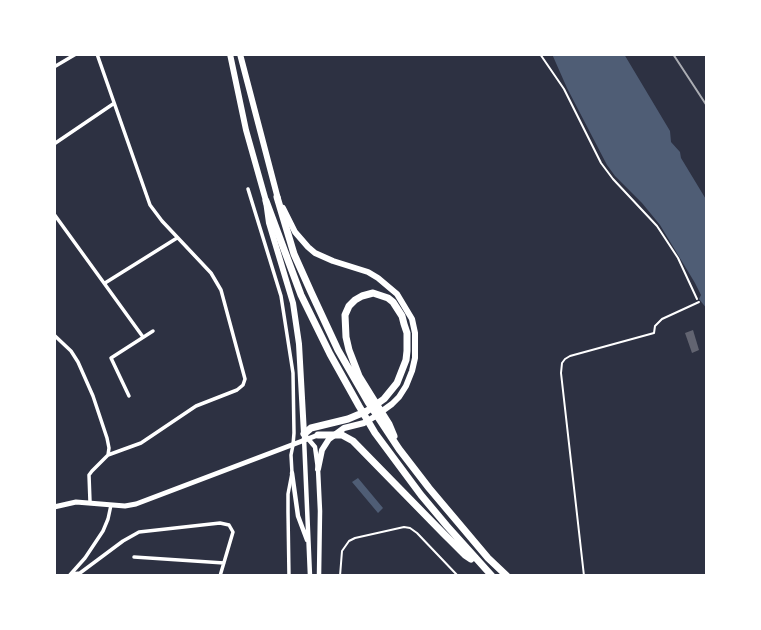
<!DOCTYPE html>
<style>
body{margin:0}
#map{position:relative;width:761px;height:630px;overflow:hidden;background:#2d3142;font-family:Lato,sans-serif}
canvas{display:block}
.frame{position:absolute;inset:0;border:56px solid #fff;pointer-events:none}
</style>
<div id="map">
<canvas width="761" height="630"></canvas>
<div class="frame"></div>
</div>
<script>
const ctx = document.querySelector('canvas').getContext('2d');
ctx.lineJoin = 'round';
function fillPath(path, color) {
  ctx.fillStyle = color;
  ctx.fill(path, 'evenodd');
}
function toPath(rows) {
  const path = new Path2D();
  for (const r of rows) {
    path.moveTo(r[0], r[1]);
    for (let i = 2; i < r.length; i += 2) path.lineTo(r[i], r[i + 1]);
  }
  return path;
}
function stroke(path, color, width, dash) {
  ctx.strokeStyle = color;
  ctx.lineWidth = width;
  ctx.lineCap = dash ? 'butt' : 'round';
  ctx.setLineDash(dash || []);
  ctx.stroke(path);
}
const water = toPath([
 [552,54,624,54,670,131,671,142,680,152,681,158,707,201,707,309,699,299,701,295,695,283,660,225,642,203,615,176,607,165,567,88],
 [358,478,383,508,378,513,352,482]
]);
const building = toPath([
 [693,330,699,350,692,353,685,333]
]);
const path = toPath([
 [540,54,564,89,601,163,613,179,657,226,678,258,697,299]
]);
const service = toPath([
 [340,576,342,551,349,541,355,538,404,527,410,528,417,533,458,576],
 [584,576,561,373,562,363,565,359,570,356,654,333,655,326,662,319,699,302]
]);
const minor = toPath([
 [97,54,150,205,162,221,211,273,221,290,245,379,243,385,237,390,196,406,141,443,108,455],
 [54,67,76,54],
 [54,144,113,104],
 [248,189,281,296,293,373,294,433,293,445,291,455,292,473,288,494,288,512,289,576],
 [54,214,143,337],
 [105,283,177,238],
 [54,335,71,351,78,362,93,396,107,438,109,448,108,455,92,471,89,475,90,502],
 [129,396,111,358,153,331],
 [134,557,224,563],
 [72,574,80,573,123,541,139,532,220,523,229,525,233,532,220,576],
 [69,576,85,558,103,531,108,519,111,505]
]);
const tertiary = toPath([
 [304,434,315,447,318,469,320,511,319,576],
 [304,438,310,576],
 [292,473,298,516,307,540]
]);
const secondary = toPath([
 [54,507,76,502,125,506,136,504,318,435]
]);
const primary = toPath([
 [230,54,246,130,266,201,269,223,293,303,299,344,304,434],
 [240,54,278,199],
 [283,208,295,232,308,247,315,253,333,261,368,272,378,278,397,294,412,319,415,333,415,358,412,371,406,386,399,397,392,404,374,417,364,423,344,428,329,439,322,450,318,469]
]);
const motorway = toPath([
 [277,197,294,254,311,292,338,350,368,402,399,449,429,488,488,558,507,576],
 [266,201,301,295,330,354,359,406,375,433,421,495,447,526,492,576],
 [304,434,311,428,348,419,367,411,374,406,384,399,397,383,406,360,407,351,407,333,404,324,402,316,393,302,388,298,373,293,362,296,355,300,349,306,345,315,346,337,349,350,359,376,372,397,389,424,394,436],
 [318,435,342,435,353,441,442,532,465,555,471,559]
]);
const rail = toPath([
 [673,54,707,106]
]);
fillPath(water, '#4f5d75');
fillPath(building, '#626471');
stroke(path, '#fff', 2);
stroke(service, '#fff', 2);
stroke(minor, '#fff', 3.5);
stroke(tertiary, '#fff', 4.5);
stroke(secondary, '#fff', 5);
stroke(primary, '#fff', 6);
stroke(motorway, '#fff', 7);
stroke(rail, '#abadb3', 2);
</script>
